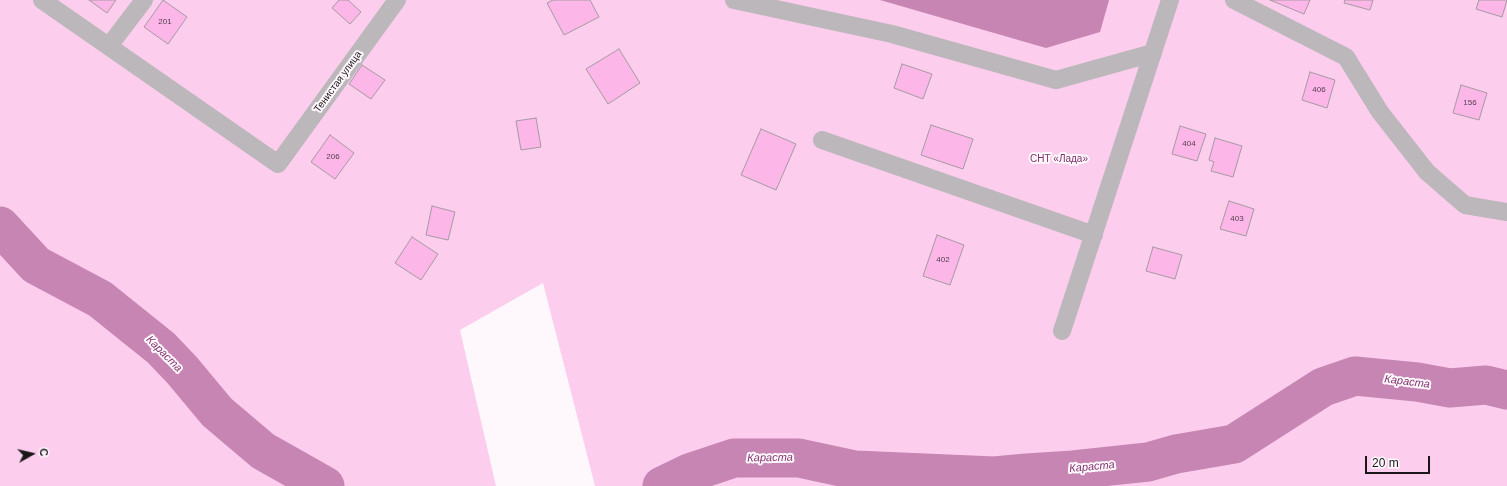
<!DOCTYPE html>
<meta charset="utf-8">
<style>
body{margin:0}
#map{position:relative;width:1507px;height:486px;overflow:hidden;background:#fef8fc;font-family:Arial,sans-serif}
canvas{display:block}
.north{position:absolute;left:12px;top:434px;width:40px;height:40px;-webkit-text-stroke:3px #fef8fc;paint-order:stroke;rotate:82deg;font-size:11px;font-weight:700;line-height:16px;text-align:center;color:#1b1719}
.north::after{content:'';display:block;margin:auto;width:14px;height:18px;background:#1b1719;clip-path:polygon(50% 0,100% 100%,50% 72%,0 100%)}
.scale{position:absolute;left:1365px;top:456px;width:65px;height:18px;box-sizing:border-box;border:2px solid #1b1719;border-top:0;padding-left:5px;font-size:12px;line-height:14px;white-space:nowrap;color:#1b1719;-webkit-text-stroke:3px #fef8fc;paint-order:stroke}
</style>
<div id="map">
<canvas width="1507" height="486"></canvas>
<div class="north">С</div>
<div class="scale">20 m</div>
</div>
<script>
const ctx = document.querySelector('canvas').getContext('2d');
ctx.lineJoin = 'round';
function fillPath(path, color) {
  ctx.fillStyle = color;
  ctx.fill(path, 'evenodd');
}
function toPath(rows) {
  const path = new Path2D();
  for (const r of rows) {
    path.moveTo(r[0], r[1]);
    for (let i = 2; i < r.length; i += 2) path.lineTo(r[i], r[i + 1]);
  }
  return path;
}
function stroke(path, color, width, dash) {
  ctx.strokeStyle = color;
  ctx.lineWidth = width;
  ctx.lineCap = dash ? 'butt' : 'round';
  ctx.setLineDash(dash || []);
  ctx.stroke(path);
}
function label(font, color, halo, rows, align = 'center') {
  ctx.font = font + ' Arial,sans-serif';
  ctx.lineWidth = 4;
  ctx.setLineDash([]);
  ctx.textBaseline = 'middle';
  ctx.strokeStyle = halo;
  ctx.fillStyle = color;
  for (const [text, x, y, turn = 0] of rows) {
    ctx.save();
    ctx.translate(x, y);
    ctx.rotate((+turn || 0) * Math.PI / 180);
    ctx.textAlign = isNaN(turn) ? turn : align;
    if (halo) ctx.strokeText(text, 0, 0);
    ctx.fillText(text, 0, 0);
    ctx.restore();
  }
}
const green = toPath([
 [0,0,1507,0,1507,486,595,486,543,283,460,330,496,486,0,486]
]);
const water = toPath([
 [880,0,1109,0,1100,32,1046,48]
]);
const river = toPath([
 [0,226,36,265,100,299,161,348,182,370,217,412,263,451,325,486],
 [662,486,689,473,734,458,799,458,855,470,994,476,1027,473,1073,470,1148,462,1176,454,1234,444,1323,387,1355,376,1417,382,1450,388,1486,385,1507,390]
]);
const building = toPath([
 [89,0,116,0,107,13,89,0],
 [163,0,187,17,168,44,144,27,163,0],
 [339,0,348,0,361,12,350,24,332,8,339,0],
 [553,0,590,0,599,17,564,35,547,3,553,0],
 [1270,0,1310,0,1304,14,1270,0],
 [1345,0,1373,0,1370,10,1344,3,1345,0],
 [1479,0,1507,0,1502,17,1476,9,1479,0],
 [619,49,640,83,608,104,586,69,619,49],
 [902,64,932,74,923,99,894,88,902,64],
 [362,65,385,80,371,99,349,84,362,65],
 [1310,72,1335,80,1327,108,1302,100,1310,72],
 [1461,85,1487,93,1479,120,1453,113,1461,85],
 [536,118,541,147,521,150,516,121,536,118],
 [931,125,973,139,963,169,921,155,931,125],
 [1180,126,1206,134,1197,161,1172,154,1180,126],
 [761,129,796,144,776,190,741,175,761,129],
 [330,135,354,153,335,179,311,162,330,135],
 [1215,138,1242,146,1233,177,1211,171,1214,162,1209,160,1215,138],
 [1229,201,1254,209,1246,236,1220,229,1229,201],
 [432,206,455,212,448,240,426,235,432,206],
 [937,235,964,245,950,285,923,276,937,235],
 [412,237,438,254,421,280,395,263,412,237],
 [1153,247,1182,255,1175,279,1146,271,1153,247]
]);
const minor = toPath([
 [42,0,278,164,397,0],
 [734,0,892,34,1056,80,1153,53],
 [1234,0,1346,57,1380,112,1427,172,1465,205,1507,212],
 [109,46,144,0],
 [822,140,1094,235],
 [1062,331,1170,0]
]);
const numberNames = [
 ["201",165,22],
 ["406",1319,90],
 ["156",1470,103],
 ["404",1189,144],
 ["206",333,157],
 ["403",1237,219],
 ["402",943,260]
];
const streetNames = [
 ["Тенистая улица",338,82,-54]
];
const parkNames = [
 ["СНТ «Лада»",1059,159]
];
const waterNames = [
 ["Караста",164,354,45],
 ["Караста",1407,382,7],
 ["Караста",770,458,-1],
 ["Караста",1092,467,-5]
];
fillPath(green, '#fccded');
fillPath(water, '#c685b3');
stroke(river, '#c685b3', 39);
fillPath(building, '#fcb6e7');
stroke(building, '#a59ba2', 1);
stroke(minor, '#bbb7ba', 18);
label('8px', '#533f4c', null, numberNames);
label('10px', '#1b1719', '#fef8fc', streetNames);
label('10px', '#80326e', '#fef8fc', parkNames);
label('italic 11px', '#843571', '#fef8fc', waterNames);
</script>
